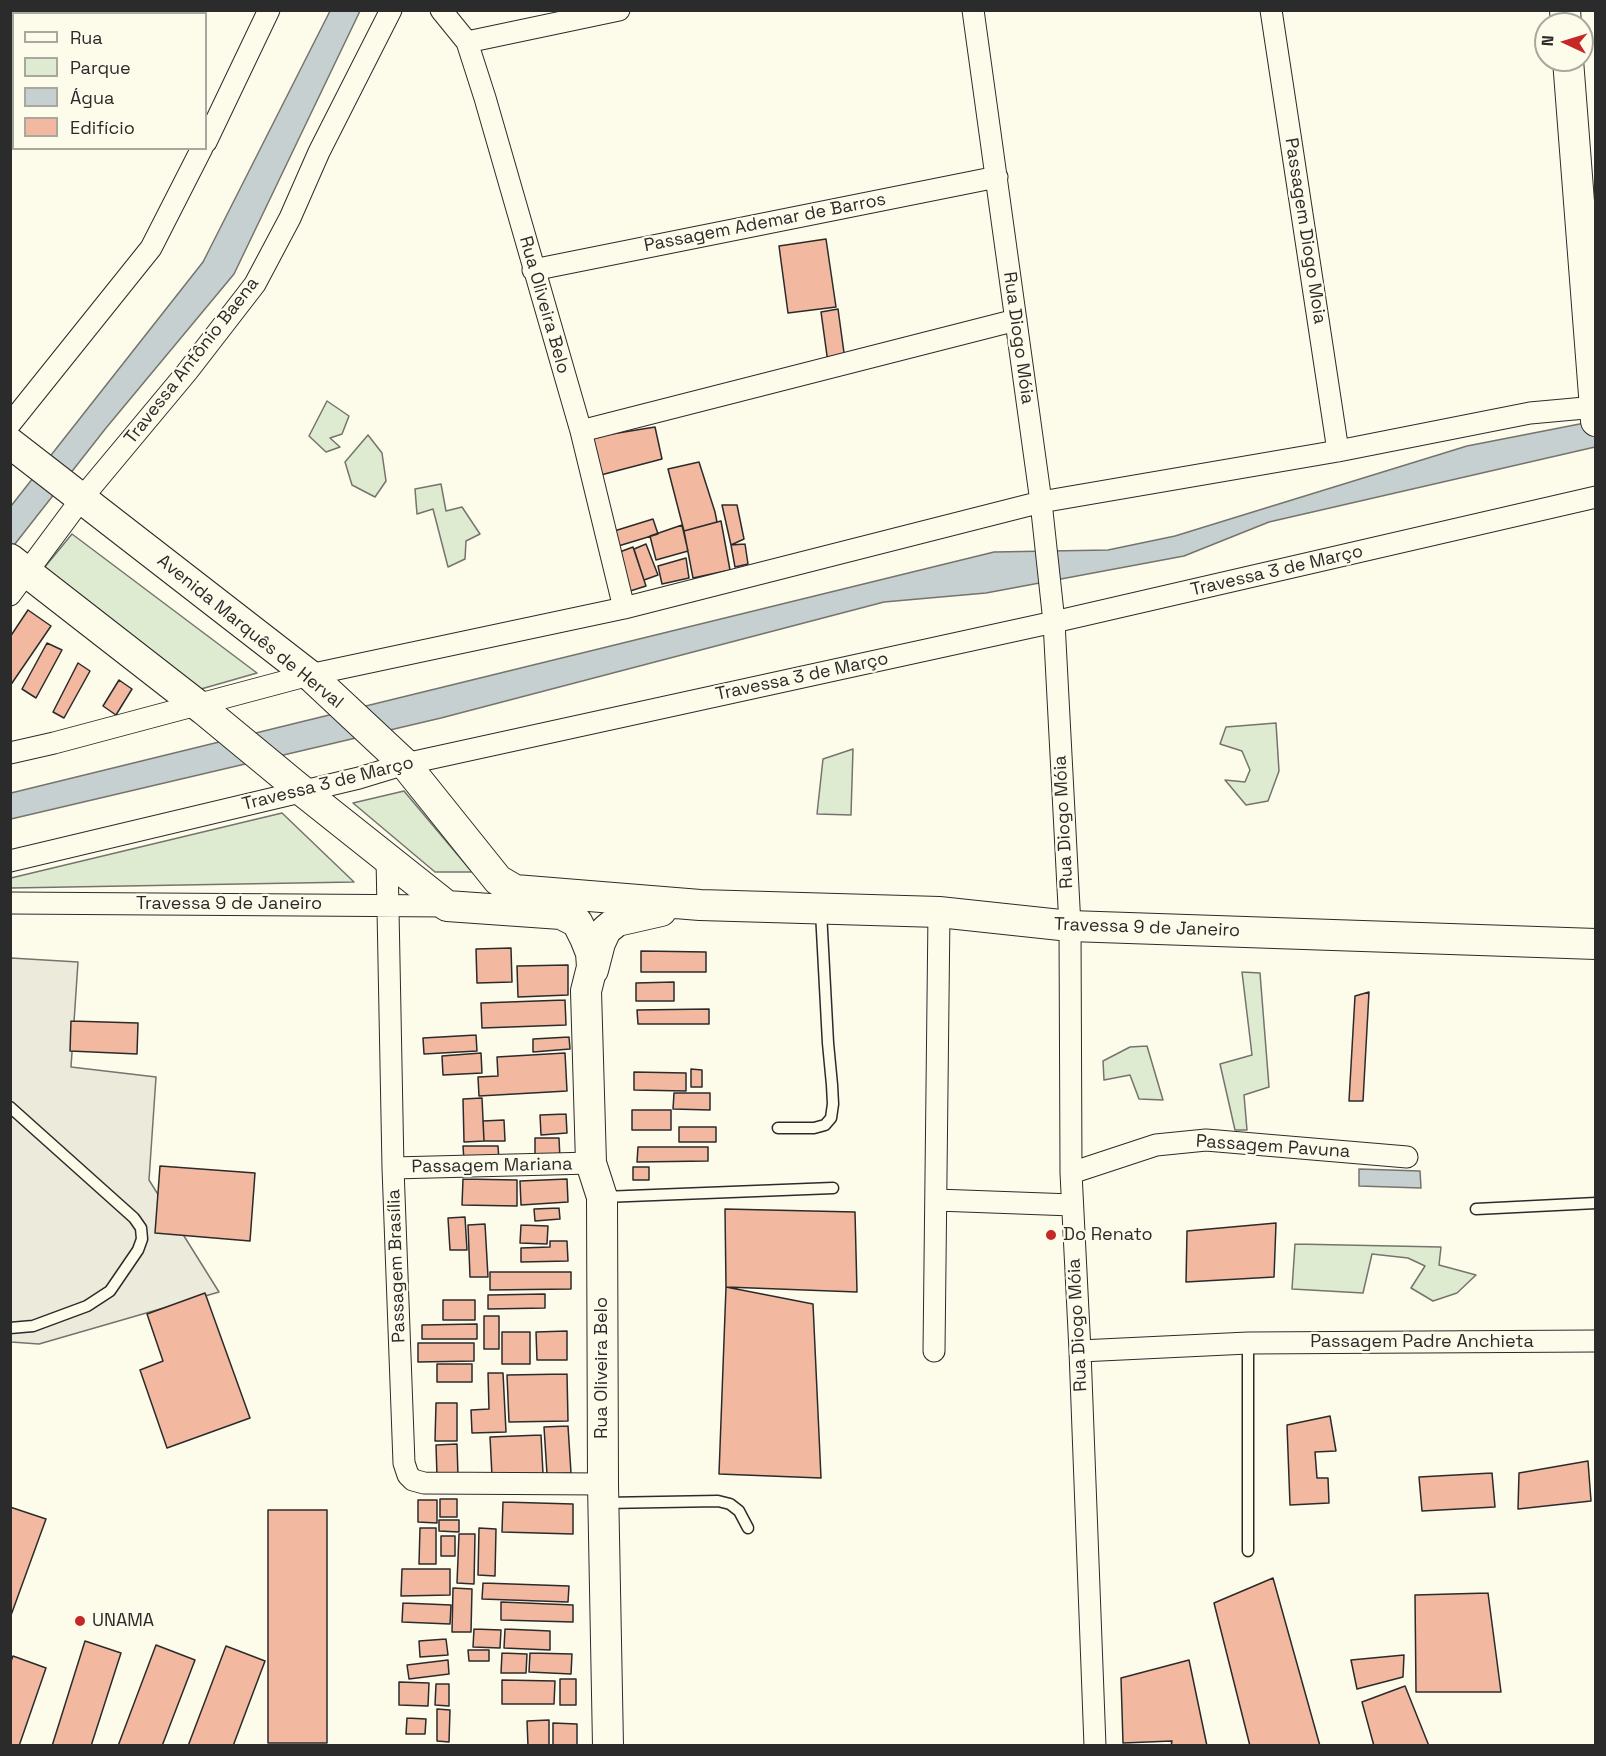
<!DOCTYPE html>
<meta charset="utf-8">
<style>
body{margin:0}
#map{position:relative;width:1606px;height:1756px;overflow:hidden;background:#fdfbea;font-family:"Space Grotesk",sans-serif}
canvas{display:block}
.frame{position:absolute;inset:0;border:12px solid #2b2b2b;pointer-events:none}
.legend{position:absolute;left:12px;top:12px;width:195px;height:138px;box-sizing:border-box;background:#fdfbea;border:2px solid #a9a89e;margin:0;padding:8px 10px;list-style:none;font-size:18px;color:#2b2b2b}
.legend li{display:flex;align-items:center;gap:12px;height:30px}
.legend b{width:30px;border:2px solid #a9a89e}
.north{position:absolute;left:1534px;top:12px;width:60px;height:60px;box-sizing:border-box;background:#fdfbea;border:2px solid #a9a89e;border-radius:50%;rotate:274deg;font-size:16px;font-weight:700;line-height:24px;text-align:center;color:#2b2b2b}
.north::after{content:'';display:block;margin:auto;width:21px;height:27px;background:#c62828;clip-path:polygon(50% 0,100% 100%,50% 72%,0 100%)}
</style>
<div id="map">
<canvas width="1606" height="1756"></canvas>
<div class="frame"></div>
<ul class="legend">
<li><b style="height:8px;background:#fdfbea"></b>Rua</li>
<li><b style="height:16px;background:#deebd1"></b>Parque</li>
<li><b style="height:16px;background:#c7d0d0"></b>Água</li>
<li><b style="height:16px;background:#f2b8a0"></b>Edifício</li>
</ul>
<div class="north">N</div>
</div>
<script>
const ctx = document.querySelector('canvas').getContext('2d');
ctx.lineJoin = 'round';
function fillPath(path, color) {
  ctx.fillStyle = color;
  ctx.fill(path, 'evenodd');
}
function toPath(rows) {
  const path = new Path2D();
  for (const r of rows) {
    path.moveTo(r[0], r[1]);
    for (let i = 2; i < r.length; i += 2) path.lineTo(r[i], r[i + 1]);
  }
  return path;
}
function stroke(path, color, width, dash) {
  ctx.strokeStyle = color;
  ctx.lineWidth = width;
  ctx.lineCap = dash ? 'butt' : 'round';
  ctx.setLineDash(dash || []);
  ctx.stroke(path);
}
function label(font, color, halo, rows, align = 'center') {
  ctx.font = font + ' "Space Grotesk",sans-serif';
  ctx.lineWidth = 4.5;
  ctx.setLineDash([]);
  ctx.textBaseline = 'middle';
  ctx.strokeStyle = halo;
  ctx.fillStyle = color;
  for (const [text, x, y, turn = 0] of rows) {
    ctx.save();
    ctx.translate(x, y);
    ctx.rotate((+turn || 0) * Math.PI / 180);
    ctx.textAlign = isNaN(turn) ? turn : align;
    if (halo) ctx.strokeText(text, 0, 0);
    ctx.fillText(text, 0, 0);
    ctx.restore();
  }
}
const green = toPath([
 [327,401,349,416,342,434,330,438,340,447,326,452,309,436,327,401],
 [368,435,382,453,386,481,375,497,352,485,345,462,368,435],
 [441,484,446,511,462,507,480,534,466,541,465,559,448,567,433,509,417,514,415,489,441,484],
 [72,534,257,673,187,693,39,574,72,534],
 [1276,723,1279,771,1268,801,1246,805,1225,780,1245,782,1250,770,1242,751,1220,744,1226,727,1276,723],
 [853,749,851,815,817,814,823,759,853,749],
 [404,791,472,872,435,872,353,803,404,791],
 [282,813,354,882,11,888,11,878,282,813],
 [1242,972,1260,973,1269,1087,1244,1095,1247,1130,1235,1130,1220,1064,1252,1055,1242,972],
 [1147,1046,1163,1100,1139,1099,1130,1075,1104,1080,1103,1061,1130,1047,1147,1046],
 [1295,1244,1441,1247,1439,1265,1476,1275,1457,1293,1433,1301,1411,1288,1425,1266,1408,1258,1372,1254,1363,1293,1292,1289,1295,1244]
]);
const parking = toPath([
 [11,958,78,962,71,1067,156,1077,149,1180,219,1292,39,1344,11,1342,11,958]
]);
const water = toPath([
 [330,11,360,11,234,274,106,428,11,549,11,506,203,262,330,11],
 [1595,421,1595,447,1269,522,1184,556,986,593,884,602,441,718,11,819,11,793,994,552,1108,550,1175,536,1467,446,1595,421],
 [1359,1169,1420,1171,1421,1188,1359,1186,1359,1169]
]);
const building = toPath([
 [10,26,14,28,14,144,10,148,10,26],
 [826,239,836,307,788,313,779,246,826,239],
 [838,309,845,360,828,363,821,312,838,309],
 [655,427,662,459,597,476,587,438,655,427],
 [699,462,715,512,717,522,684,531,668,469,699,462],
 [722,505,737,505,744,539,731,545,722,505],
 [653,519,658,534,615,547,611,532,653,519],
 [721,521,730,570,693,578,684,531,721,521],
 [682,525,688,551,656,560,650,536,682,525],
 [646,544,658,575,644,580,634,549,646,544],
 [745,544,748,564,735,567,731,545,745,544],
 [633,547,646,586,627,592,617,553,633,547],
 [686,558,689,578,662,584,658,566,686,558],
 [28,610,51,626,10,686,10,637,28,610],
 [47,643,62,650,36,698,22,689,47,643],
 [78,663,90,671,64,718,53,712,78,663],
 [119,680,132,689,116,715,103,706,119,680],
 [511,948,512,982,477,983,476,949,511,948],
 [641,951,706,952,706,972,641,972,641,951],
 [568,965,568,995,518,997,517,966,568,965],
 [674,982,674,1001,636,1001,636,983,674,982],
 [1369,992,1363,1101,1349,1101,1355,996,1369,992],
 [565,1000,566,1025,482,1028,481,1003,565,1000],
 [709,1009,709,1024,638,1024,637,1010,709,1009],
 [71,1021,138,1023,137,1054,70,1051,71,1021],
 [476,1035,477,1051,424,1054,423,1038,476,1035],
 [569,1037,570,1049,533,1052,533,1039,569,1037],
 [481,1053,482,1073,443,1075,442,1056,481,1053],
 [565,1053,567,1091,479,1096,478,1077,498,1076,497,1057,565,1053],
 [691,1069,702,1070,702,1087,691,1087,691,1069],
 [634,1072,686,1073,686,1091,634,1090,634,1072],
 [674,1093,710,1093,710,1110,673,1109,674,1093],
 [482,1098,484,1141,464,1142,463,1099,482,1098],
 [632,1110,671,1110,671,1130,632,1130,632,1110],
 [566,1114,567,1133,541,1135,540,1115,566,1114],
 [504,1120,505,1141,484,1141,483,1121,504,1120],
 [679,1127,716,1127,716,1142,679,1142,679,1127],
 [535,1138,559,1138,560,1159,535,1160,535,1138],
 [463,1146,498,1146,499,1160,464,1161,463,1146],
 [638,1147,708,1147,708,1161,637,1162,638,1147],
 [160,1166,255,1173,250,1241,155,1233,160,1166],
 [633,1167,649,1167,649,1180,633,1180,633,1167],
 [463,1179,517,1180,517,1206,462,1205,463,1179],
 [567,1179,568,1202,521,1205,520,1181,567,1179],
 [559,1208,560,1219,535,1221,534,1209,559,1208],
 [725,1209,855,1212,857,1292,726,1287,725,1209],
 [465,1217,467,1250,450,1250,448,1218,465,1217],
 [1276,1223,1274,1277,1186,1282,1187,1231,1276,1223],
 [485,1224,488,1277,470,1277,468,1225,485,1224],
 [521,1225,548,1226,547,1244,520,1243,521,1225],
 [550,1241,567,1241,568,1261,521,1262,521,1248,550,1247,550,1241],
 [490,1272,571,1272,571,1289,490,1290,490,1272],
 [726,1287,813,1304,821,1478,719,1474,726,1287],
 [205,1293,250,1418,167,1448,140,1370,163,1361,147,1314,205,1293],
 [545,1294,545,1308,488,1309,488,1295,545,1294],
 [443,1300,475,1300,475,1320,443,1320,443,1300],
 [484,1316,499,1316,499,1349,484,1349,484,1316],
 [477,1324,477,1339,422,1339,422,1325,477,1324],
 [567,1331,567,1360,537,1360,536,1332,567,1331],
 [502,1332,530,1332,530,1364,502,1364,502,1332],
 [418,1343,474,1343,474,1361,418,1362,418,1343],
 [437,1364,472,1364,472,1382,437,1382,437,1364],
 [488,1373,503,1373,506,1432,472,1433,471,1410,489,1409,488,1373],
 [567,1374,568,1421,509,1422,507,1375,567,1374],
 [436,1403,457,1403,457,1441,435,1441,436,1403],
 [1330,1416,1336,1451,1315,1452,1317,1478,1328,1478,1329,1503,1290,1505,1287,1425,1330,1416],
 [568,1426,571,1473,547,1474,544,1427,568,1426],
 [541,1435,543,1474,492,1476,490,1437,541,1435],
 [457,1444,458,1476,437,1477,436,1445,457,1444],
 [1588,1461,1591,1501,1518,1509,1519,1473,1588,1461],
 [1492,1473,1495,1507,1422,1511,1419,1477,1492,1473],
 [440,1499,457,1499,457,1517,440,1517,440,1499],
 [418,1500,437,1500,437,1523,418,1522,418,1500],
 [503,1502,573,1504,573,1534,502,1532,503,1502],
 [10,1507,46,1519,10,1618,10,1507],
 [268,1510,327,1510,327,1743,268,1743,268,1510],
 [439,1520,459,1520,459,1532,439,1531,439,1520],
 [420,1528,436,1528,436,1564,419,1564,420,1528],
 [479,1528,496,1529,495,1576,478,1575,479,1528],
 [459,1534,475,1534,474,1584,457,1583,459,1534],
 [441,1536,455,1536,455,1556,441,1556,441,1536],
 [402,1569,450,1569,450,1595,401,1596,402,1569],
 [1273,1578,1320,1746,1250,1746,1214,1603,1273,1578],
 [483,1583,569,1586,568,1602,482,1599,483,1583],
 [453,1588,472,1589,471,1632,452,1632,453,1588],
 [1488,1593,1501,1692,1416,1692,1415,1595,1488,1593],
 [501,1602,573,1605,573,1622,501,1620,501,1602],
 [403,1603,451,1605,450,1624,402,1622,403,1603],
 [474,1629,501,1630,500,1648,473,1647,474,1629],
 [505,1629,550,1631,550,1650,504,1648,505,1629],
 [446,1639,448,1655,420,1657,419,1641,446,1639],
 [85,1641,121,1653,91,1746,52,1746,85,1641],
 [156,1645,195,1660,162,1746,118,1746,156,1645],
 [226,1646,265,1661,233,1746,188,1746,226,1646],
 [468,1650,489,1650,489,1661,469,1661,468,1650],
 [502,1653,527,1654,526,1673,501,1673,502,1653],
 [530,1653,572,1654,571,1674,529,1672,530,1653],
 [1404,1655,1403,1677,1357,1689,1351,1660,1404,1655],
 [13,1656,46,1668,19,1746,10,1746,10,1664,13,1656],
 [448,1660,449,1674,409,1679,407,1665,448,1660],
 [1189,1660,1207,1746,1171,1746,1172,1741,1123,1743,1121,1678,1189,1660],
 [560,1679,576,1679,576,1705,560,1705,560,1679],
 [502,1680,555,1681,554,1704,502,1704,502,1680],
 [399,1682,429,1683,428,1706,399,1705,399,1682],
 [436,1684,449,1684,449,1706,435,1705,436,1684],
 [1405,1686,1429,1746,1374,1746,1362,1702,1405,1686],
 [437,1709,450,1710,449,1742,437,1741,437,1709],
 [407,1718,426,1719,425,1734,406,1734,407,1718],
 [549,1720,549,1746,528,1746,527,1721,549,1720],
 [553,1723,577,1724,577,1746,553,1746,553,1723]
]);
const service = toPath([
 [10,1107,134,1218,141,1228,142,1239,138,1250,110,1291,87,1306,33,1326,10,1328],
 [778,1128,814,1128,825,1125,831,1118,833,1104,832,1085,828,1043,821,912],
 [603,1197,833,1188],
 [1476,1209,1596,1203],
 [604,1503,718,1501,730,1504,739,1511,748,1528],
 [1248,1551,1248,1343]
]);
const minor = toPath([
 [441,10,467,42,485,98,581,431,624,608],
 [973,10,1041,502,1054,622,1070,926,1071,1173,1080,1351,1095,1746],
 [1271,10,1338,451],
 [467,42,619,10],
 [206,142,269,10],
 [533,270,997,177],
 [10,424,151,248,202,148],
 [581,431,1016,320],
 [10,595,82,498,187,372,255,284,290,218,319,152,391,10],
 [10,753,54,743,309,675,624,608,1041,502,1338,451,1530,413,1596,407],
 [387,858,393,1168,404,1463,408,1475,413,1480,424,1483,603,1484],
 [10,861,359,778,405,764,1054,622,1596,497],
 [10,903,447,906],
 [393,1168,591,1163],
 [1071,1173,1156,1145,1206,1140,1407,1157],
 [937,1200,1072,1205],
 [934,1351,939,912],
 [1080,1351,1248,1343,1596,1341]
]);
const secondary = toPath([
 [1565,10,1566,24],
 [1568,60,1596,421],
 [10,443,313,678,405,764,498,880,515,890,700,905,939,912,1070,926,1596,944],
 [10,559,204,710,296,786,447,906,561,914,577,922,585,938,591,953,592,967,586,991,591,1163,602,1197,603,1484,608,1746],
 [593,970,600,943,606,930,617,921,661,911]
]);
const markers = [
 [1051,1235,6,"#c62828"],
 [80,1621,6,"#c62828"]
];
const streetNames = [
 ["Passagem Ademar de Barros",765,223,-11],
 ["Passagem Diogo Moia",1305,231,81],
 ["Rua Oliveira Belo",544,305,74],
 ["Rua Diogo Móia",1018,338,82],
 ["Travessa Antônio Baena",192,361,-52],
 ["Travessa 3 de Março",1277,571,-13],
 ["Avenida Marquês de Herval",250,632,39],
 ["Travessa 3 de Março",802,677,-12],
 ["Travessa 3 de Março",328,784,-14],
 ["Rua Diogo Móia",1064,822,-93],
 ["Travessa 9 de Janeiro",229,904],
 ["Travessa 9 de Janeiro",1147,928,2],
 ["Passagem Pavuna",1273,1147,4],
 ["Passagem Mariana",492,1166,-1],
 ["Passagem Brasília",397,1266,-92],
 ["Rua Diogo Móia",1078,1325,-93],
 ["Passagem Padre Anchieta",1422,1342],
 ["Rua Oliveira Belo",602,1368,-90]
];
const poiNames = [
 ["Do Renato",1063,1235],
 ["UNAMA",92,1621]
];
fillPath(green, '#deebd1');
stroke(green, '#74746e', 1.5);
fillPath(parking, '#eceadb');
stroke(parking, '#74746e', 1.5);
fillPath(water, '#c7d0d0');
stroke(water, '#74746e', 1.5);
fillPath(building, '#f2b8a0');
stroke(building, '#2b2b2b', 1.5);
stroke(service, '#2b2b2b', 13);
stroke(minor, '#2b2b2b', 23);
stroke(secondary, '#2b2b2b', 32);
stroke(service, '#fdfbea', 10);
stroke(minor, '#fdfbea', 21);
stroke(secondary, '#fdfbea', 30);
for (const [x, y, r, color] of markers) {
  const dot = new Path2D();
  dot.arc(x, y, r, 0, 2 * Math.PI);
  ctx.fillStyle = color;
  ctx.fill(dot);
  stroke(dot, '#fdfbea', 2);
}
label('18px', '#2b2b2b', '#fdfbea', streetNames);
label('18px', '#2b2b2b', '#fdfbea', poiNames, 'left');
</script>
